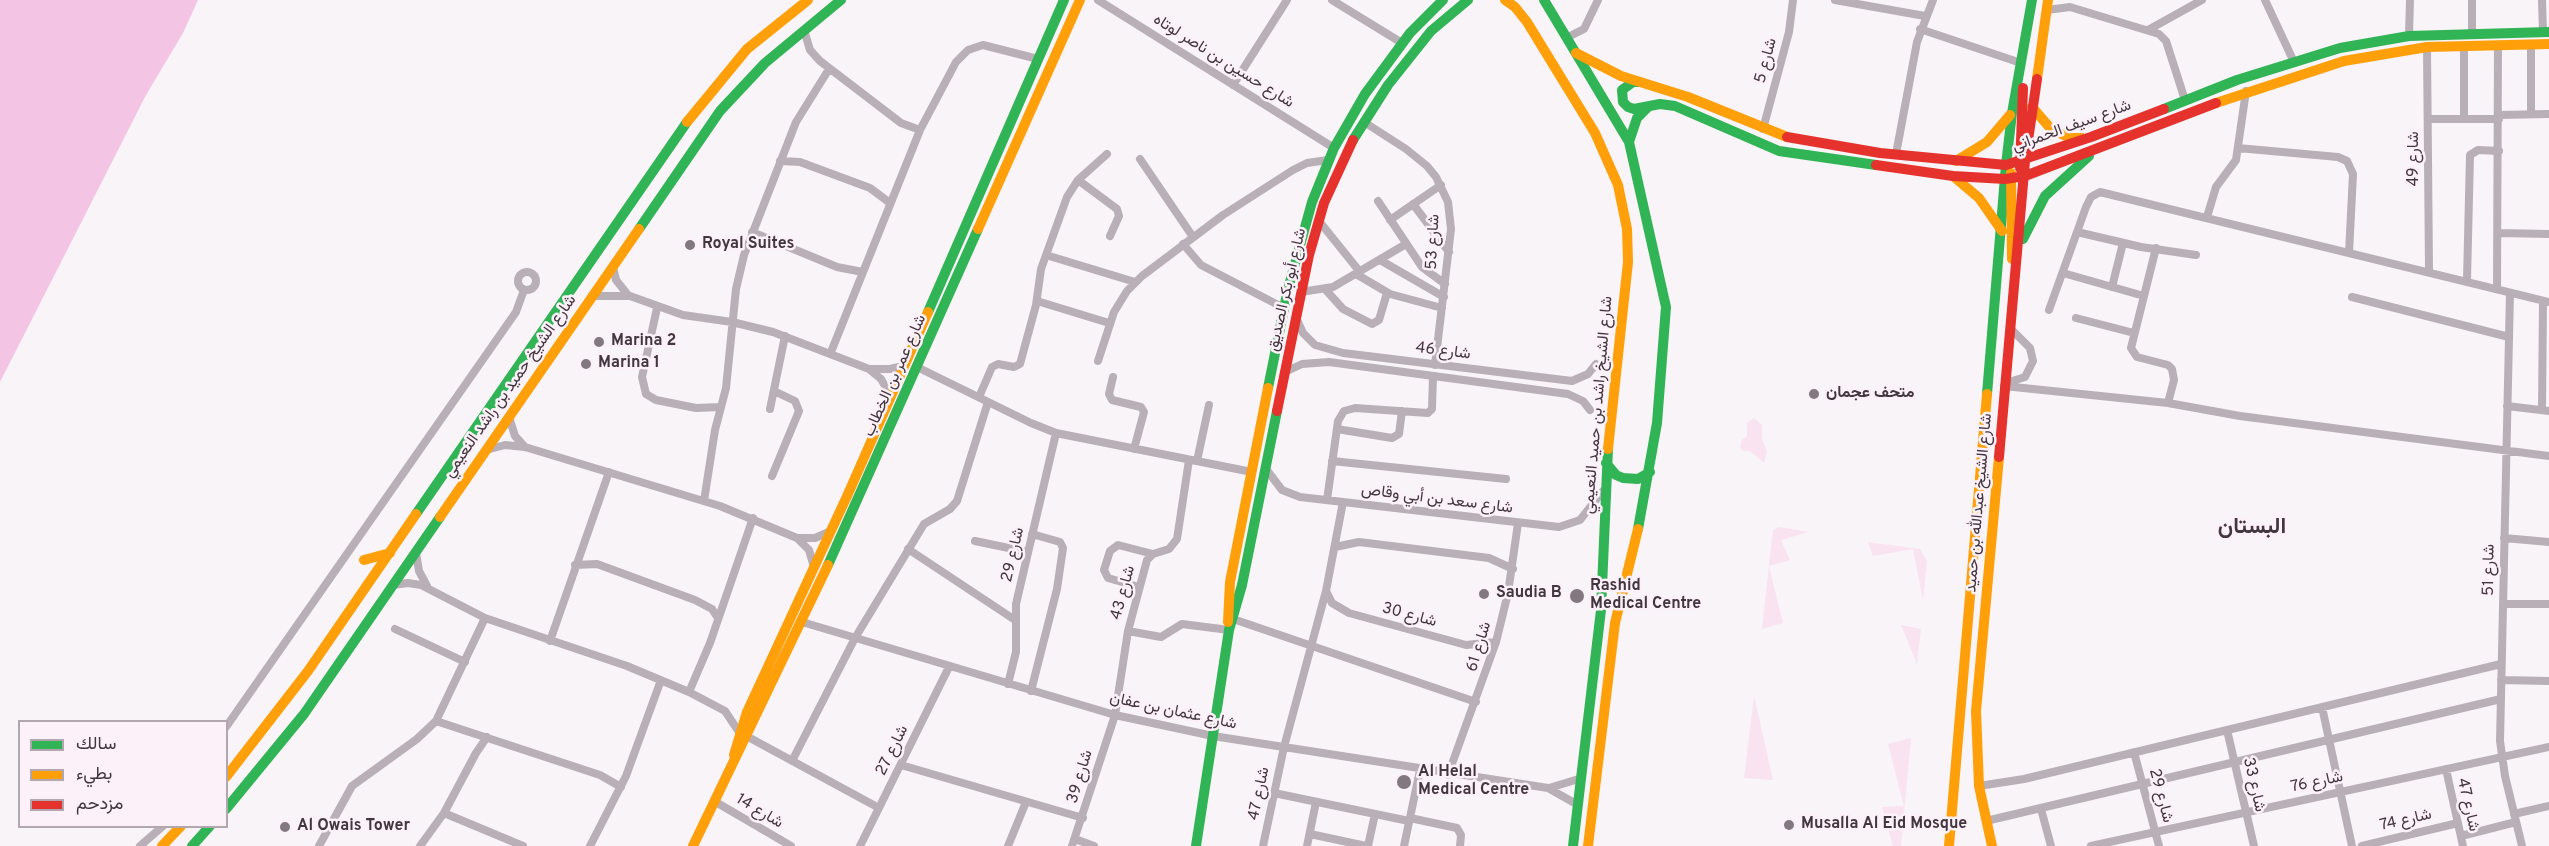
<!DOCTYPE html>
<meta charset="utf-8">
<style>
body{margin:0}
#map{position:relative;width:2549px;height:846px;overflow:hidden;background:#f9f4f7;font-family:Overpass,Vazirmatn,sans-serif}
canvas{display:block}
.legend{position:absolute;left:18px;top:720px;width:210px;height:108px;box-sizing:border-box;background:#fcf1f8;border:2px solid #b2a7ae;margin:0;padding:8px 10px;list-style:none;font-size:18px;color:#42373e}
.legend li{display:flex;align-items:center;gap:12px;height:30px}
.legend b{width:30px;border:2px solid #b2a7ae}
</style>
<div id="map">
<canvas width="2549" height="846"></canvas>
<ul class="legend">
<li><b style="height:8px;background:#30b455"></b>سالك</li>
<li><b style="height:8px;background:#ff9f0a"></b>بطيء</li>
<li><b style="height:8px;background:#e5322d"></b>مزدحم</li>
</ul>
</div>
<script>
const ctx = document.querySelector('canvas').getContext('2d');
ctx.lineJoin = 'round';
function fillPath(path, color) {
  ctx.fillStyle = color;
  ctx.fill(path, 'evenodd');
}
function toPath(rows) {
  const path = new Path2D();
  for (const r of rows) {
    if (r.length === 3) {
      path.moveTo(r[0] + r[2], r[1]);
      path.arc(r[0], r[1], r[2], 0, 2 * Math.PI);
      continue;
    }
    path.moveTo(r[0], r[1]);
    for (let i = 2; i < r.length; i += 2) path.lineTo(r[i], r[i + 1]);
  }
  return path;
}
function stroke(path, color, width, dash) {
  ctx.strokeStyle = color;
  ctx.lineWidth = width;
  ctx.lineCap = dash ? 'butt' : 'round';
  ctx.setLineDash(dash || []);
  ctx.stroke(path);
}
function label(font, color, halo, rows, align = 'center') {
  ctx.font = font + ' Overpass,Vazirmatn,sans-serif';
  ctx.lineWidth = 5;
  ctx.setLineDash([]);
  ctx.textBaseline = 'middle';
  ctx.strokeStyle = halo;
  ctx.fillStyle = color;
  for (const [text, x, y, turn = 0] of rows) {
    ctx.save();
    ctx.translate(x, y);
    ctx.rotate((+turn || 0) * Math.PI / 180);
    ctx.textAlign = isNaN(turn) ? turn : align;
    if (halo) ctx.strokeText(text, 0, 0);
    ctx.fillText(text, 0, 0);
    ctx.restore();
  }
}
const green = toPath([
 [1754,418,1762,425,1762,439,1767,451,1764,463,1750,451,1743,451,1740,448,1742,440,1747,436,1747,423],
 [1779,527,1809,532,1781,540,1790,560,1769,566,1783,623,1762,629,1769,565,1773,530],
 [1868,542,1920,549,1927,561,1923,600,1913,549,1873,556],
 [1901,625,1921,629,1917,664],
 [1754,696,1773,780,1744,778],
 [1911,738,1901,846,1893,846,1882,807,1904,806,1888,744]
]);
const water = toPath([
 [0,0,198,0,183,33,146,95,0,382]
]);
const street = toPath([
 [1098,0,1334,148],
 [1332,0,1402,43],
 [1835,0,1925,16],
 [2265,0,2294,62],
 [2542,0,2543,32],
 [2047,10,2070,7,2159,34,2166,41,2185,100],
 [1920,29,2021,63],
 [804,30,810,50,820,61,901,123,920,130],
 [2148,30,2202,0],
 [2472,32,2472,0],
 [2409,36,2410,0],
 [1566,38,1584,29,1598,0],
 [2464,46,2464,119],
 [2427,47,2429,271],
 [1233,85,1287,0],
 [2531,114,2531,45],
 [2499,115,2549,114],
 [2428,119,2499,119],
 [1364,122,1406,149,1427,166,1436,177,1448,202,1451,229,1435,365],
 [1763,129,1789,32,1793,0],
 [2238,148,2338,157,2347,161,2353,174,2349,253],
 [1896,154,1917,42,1933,0],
 [1140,159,1193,237],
 [780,161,800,162,870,188,890,203],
 [1078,180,1117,209,1119,216,1110,236],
 [1378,201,1422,267,1445,284],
 [1413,204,1449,252],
 [2207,217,2216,187,2236,160,2246,91],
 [1390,220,1441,185],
 [1319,221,1360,272],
 [752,232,837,267,863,272],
 [2077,232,2141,247,2196,255],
 [2498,233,2549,234],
 [1183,244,1201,265,1284,308],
 [2156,248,2131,348,2137,357,2168,365,2172,369,2174,380,2168,403],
 [1046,255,1135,282],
 [1380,260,1444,297],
 [613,267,616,280,628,295],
 [527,281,9],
 [2063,273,2144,296],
 [1356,274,1390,294,1442,308],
 [2467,280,2470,155,2478,150,2499,151],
 [2112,287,2123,243],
 [1325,289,1343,309,1372,324,1379,320,1387,293],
 [2497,289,2498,45],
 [1301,292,1333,287,1406,244],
 [2510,293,2500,741,2505,776,2522,846],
 [592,296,630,296,683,315,732,322,773,332,869,369,881,379,891,396],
 [2352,297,2509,337],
 [1037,301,1109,323],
 [657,308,642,377,646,394,656,400,696,408,721,407],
 [2049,310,2086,207,2091,197,2100,192,2549,302],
 [2076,318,2134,333],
 [1297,320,1303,333,1315,345,1343,353,1572,381,1588,374,1596,364],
 [831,352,920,130,956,62,968,50,983,45,1038,59],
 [1098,361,1114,312,1127,291,1142,276,1223,215,1293,170,1307,163,1328,160],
 [917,367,1031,423,1056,433,1252,472],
 [871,369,890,369,903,366],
 [1285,372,1302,364,1329,362,1568,394,1583,401,1590,410],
 [1113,377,1109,394,1112,400,1141,407,1144,412,1134,449],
 [2006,383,2025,377,2033,361,2030,348,2010,328],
 [2004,386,2168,403,2240,416,2549,456],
 [979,397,992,367,998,364,1014,367,1020,364,1036,305,1041,269,1067,197,1078,180,1107,154],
 [2507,406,2549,411],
 [770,409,785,336],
 [2542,410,2543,301],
 [509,417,515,436,525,447],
 [1337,429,1392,438,1399,434,1402,411],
 [486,450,505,445,525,447,720,506,797,538,809,550,814,567],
 [1197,461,1209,405],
 [1332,461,1506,479],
 [1266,469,1282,490,1300,497,1559,527,1580,520,1603,491],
 [772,476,799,411,795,401,774,391],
 [1327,500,1338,421,1344,411,1355,408,1428,413,1432,409,1433,376],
 [704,501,715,430,726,388,736,289,744,255,796,122,829,69],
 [798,538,815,538,831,531],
 [2504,538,2549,542],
 [975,541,1028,552],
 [1335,547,1359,542,1489,558,1513,569],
 [908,549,1015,620],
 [416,553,419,571,427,586],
 [575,565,597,564,695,600,712,609,718,618],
 [393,585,408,583,421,585,485,618,627,666,689,692,725,711,739,732,879,808],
 [1139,587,1108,578,1104,570,1110,551,1118,545,1153,554],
 [1326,591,1332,603,1349,613,1466,645,1496,642],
 [2503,604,2549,604],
 [1233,619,1476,702],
 [802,622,1115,715,1213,736,1548,788,1578,805],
 [395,629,465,662],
 [1128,631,1161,637,1182,624,1229,630],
 [550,641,609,472],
 [2501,680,2549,681],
 [1008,684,1016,652,1016,604,1056,433],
 [1031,691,1057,589,1063,548,1060,542,1032,534],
 [689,692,710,643,753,518],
 [2322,707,2352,846],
 [436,721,600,775,621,787],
 [226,727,516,312,524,290],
 [2227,730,2254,846],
 [2134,752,2159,846],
 [792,761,855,638,924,524,950,509,957,501,988,402],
 [901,765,1083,818],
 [2446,769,2463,846],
 [1448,775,1496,642,1508,593,1518,523],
 [1979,786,2024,779,2501,664],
 [1549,788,1582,778],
 [1274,793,1409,821],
 [714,801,791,846],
 [2041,809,2051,846],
 [444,813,523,846],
 [2514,814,2549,806],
 [1410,818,1457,828,1461,835,1460,846],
 [1986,821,2501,699],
 [1310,834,1366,846],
 [2461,836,2516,822],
 [1075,839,1094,846],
 [140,846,163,826],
 [319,846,352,786,417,739,436,721,485,618],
 [420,846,444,813,476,753,487,737],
 [590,846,626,776,661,680],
 [860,846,949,667],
 [1008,846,1026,802],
 [1072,846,1115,715,1128,631,1147,560,1153,554,1169,549,1177,539,1189,460],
 [1263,846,1284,747,1326,591,1343,502],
 [1307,846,1316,802],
 [1368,846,1375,814],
 [1404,846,1420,770],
 [2091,846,2549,747],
 [2362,846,2458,823]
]);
const fast = toPath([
 [1544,0,1629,142,1666,307,1657,423,1638,529],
 [1639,82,1633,82,1622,90,1623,102,1628,107,1634,109,1660,104,1675,106,1779,151,1876,165],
 [2164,109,2237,80,2340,48,2409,36,2549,32],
 [1353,140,1388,85,1431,31,1468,0],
 [1629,142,1637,118,1648,107],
 [639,229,720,111,765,63,841,0],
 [2023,239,2045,196,2089,156],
 [928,312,1064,0],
 [1268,388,1288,289,1312,202,1334,148,1365,94,1410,33,1443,0],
 [1987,394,2006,165,2012,113,2032,0],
 [1606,463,1616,475,1623,478,1638,479,1650,472],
 [416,514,687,122],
 [828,565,978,229],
 [226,809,304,714,440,517],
 [192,846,210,826],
 [1196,846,1229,630,1242,585,1277,411],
 [1573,846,1601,610,1608,449]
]);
const slow = toPath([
 [1505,0,1515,7,1527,22,1595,133,1618,185,1627,229,1628,262,1608,449],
 [1576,53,1621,76,1688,97,1787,137],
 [2037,79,2048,0],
 [2216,103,2344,61,2427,47,2549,44],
 [2032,107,2051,129,2070,138,2082,138],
 [687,122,747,49,808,0],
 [1956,161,1987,142,2010,115],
 [2011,173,2012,259],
 [1953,176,1979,198,2002,231],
 [978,229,1080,0],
 [440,517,639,229],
 [364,560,390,553],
 [1228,622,1230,582,1268,388],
 [734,755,747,712,848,494,928,312],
 [226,777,308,671,416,514],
 [162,846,181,826],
 [693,846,828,565],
 [1588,846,1615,623,1638,529],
 [1949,846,1987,394],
 [1992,846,1979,786,1976,711,1999,457]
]);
const jam = toPath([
 [1787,137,1880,153,2006,165,2091,137,2164,109],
 [1876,165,1953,176,2005,179,2025,176,2216,103],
 [2020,168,2023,88],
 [1277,411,1309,255,1324,203,1353,140],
 [1999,457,2025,161,2037,79]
]);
const markers = [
 [690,245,6,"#82797f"],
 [599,342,6,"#82797f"],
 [586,364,6,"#82797f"],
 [1814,394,6,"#82797f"],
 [1484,594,6,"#82797f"],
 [1577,596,8,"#82797f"],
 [1404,782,8,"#82797f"],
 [1789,825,6,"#82797f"],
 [285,827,6,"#82797f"]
];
const streetNames = [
 ["شارع 5",1767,61,-75],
 ["شارع حسين بن ناصر لوتاه",1223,62,32],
 ["شارع سيف الحمراني",2072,127,-20],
 ["شارع 49",2415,159,-90],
 ["شارع 53",1434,242,-87],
 ["شارع أبو بكر الصديق",1288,290,-77],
 ["شارع 46",1443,352,7],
 ["شارع عمر بن الخطاب",896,376,-66],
 ["شارع الشيخ حميد بن راشد النعيمي",511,387,-55],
 ["شارع الشيخ راشد بن حميد النعيمي",1599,405,-85],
 ["شارع سعد بن أبي وقاص",1437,500,7],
 ["شارع الشيخ عبدالله بن حميد",1980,503,-85],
 ["شارع 29",1014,555,-77],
 ["شارع 51",2490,570,-89],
 ["شارع 43",1124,593,-75],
 ["شارع 30",1409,616,15],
 ["شارع 61",1480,647,-73],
 ["شارع عثمان بن عفان",1173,712,12],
 ["شارع 27",893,751,-64],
 ["شارع 39",1081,777,-73],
 ["شارع 76",2317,783,-12],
 ["شارع 33",2253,785,77],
 ["شارع 47",1260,794,-78],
 ["شارع 29",2160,796,75],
 ["شارع 47",2467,805,77],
 ["شارع 14",759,812,31],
 ["شارع 74",2406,821,-13]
];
const poiNames = [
 ["Royal Suites",702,245],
 ["Marina 2",611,342],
 ["Marina 1",598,364],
 ["متحف عجمان",1826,394],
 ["Rashid",1590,587],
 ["Medical Centre",1590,605],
 ["Saudia B",1496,594],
 ["Al Helal",1418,773],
 ["Medical Centre",1418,791],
 ["Musalla Al Eid Mosque",1801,825],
 ["Al Owais Tower",297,827]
];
const districtNames = [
 ["البستان",2252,529]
];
fillPath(green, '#f9e3f1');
fillPath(water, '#f3c4e3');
stroke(street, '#b9afb6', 8);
stroke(fast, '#30b455', 10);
stroke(slow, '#ff9f0a', 10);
stroke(jam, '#e5322d', 10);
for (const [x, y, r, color] of markers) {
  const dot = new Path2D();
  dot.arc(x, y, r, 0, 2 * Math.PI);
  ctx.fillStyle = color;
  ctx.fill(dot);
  stroke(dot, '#fcf1f8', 2);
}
label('16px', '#42373e', '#fcf1f8', streetNames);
label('bold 16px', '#42373e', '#fcf1f8', poiNames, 'left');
label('bold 22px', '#42373e', '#fcf1f8', districtNames);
</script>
